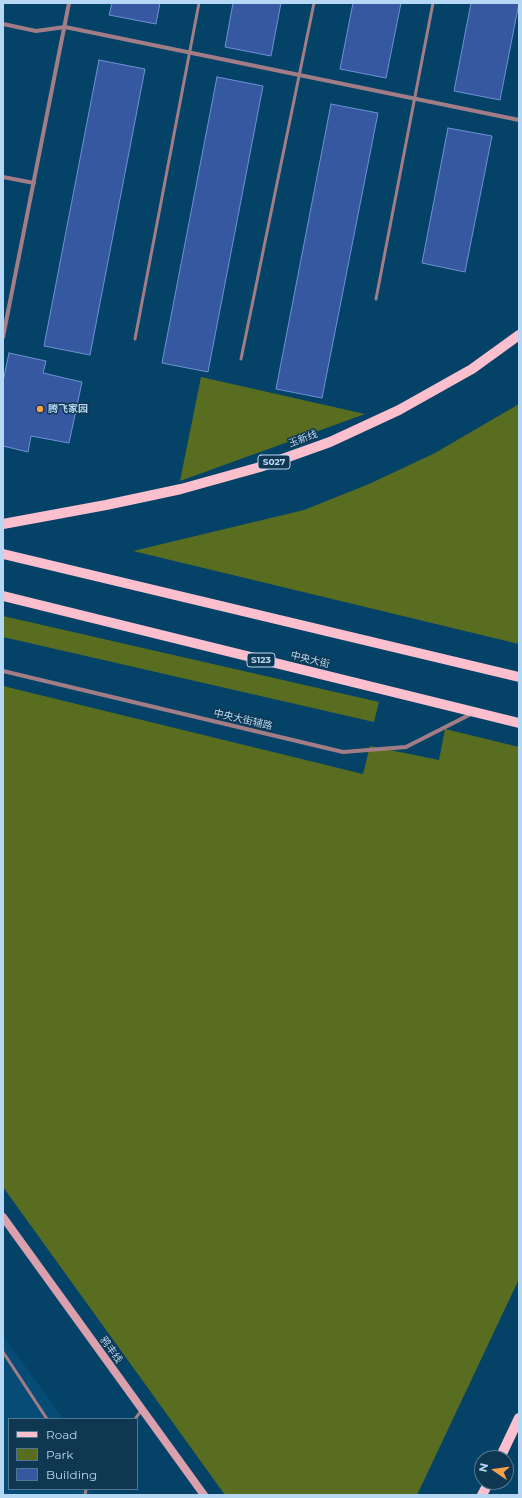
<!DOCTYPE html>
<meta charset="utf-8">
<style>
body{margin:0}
#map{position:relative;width:522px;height:1498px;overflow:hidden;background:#044267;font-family:Montserrat,sans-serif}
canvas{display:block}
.frame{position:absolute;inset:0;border:4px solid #b6d8f4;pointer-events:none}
.legend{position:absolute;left:8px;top:1418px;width:130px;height:72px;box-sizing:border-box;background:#103751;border:1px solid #527792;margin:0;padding:5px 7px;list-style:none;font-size:12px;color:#b6d8f4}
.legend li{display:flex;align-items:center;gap:8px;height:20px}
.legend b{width:20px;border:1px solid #527792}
.north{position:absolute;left:474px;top:1450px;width:40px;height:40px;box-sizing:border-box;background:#103751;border:1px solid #527792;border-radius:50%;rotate:283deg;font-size:11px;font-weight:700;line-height:16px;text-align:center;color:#b6d8f4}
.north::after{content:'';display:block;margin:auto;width:14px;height:18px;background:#f7a14a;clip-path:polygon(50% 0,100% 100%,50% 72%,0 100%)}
</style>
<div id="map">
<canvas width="522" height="1498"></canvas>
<div class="frame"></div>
<ul class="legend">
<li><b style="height:5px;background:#fcbfce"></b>Road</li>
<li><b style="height:11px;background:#596d20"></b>Park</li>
<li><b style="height:11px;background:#3558a0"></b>Building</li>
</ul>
<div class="north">N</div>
</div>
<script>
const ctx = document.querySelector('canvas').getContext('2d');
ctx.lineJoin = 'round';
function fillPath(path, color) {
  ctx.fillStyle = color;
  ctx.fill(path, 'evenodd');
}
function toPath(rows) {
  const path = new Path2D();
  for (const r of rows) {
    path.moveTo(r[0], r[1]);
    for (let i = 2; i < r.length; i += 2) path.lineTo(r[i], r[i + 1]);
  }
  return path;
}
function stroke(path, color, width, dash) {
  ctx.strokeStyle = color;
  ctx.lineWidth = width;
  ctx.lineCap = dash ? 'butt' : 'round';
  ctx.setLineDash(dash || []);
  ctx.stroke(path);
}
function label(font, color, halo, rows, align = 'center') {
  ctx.font = font + ' Montserrat,"Noto Sans SC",sans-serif';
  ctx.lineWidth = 3;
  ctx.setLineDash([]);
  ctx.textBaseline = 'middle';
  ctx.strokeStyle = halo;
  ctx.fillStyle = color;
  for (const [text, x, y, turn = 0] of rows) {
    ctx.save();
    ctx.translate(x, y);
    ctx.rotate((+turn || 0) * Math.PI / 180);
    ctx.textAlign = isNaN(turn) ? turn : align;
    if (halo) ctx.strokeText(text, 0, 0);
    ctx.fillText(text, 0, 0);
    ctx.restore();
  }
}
const built = toPath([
 [3,1336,64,1419,9,1419,9,1489,91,1489,90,1495,3,1495]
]);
const green = toPath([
 [201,377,365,414,180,481],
 [519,404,519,644,133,551,304,510,369,484,435,453],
 [3,616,379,702,374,722,3,637],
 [3,686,363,774,370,746,439,760,445,729,519,747,519,1279,417,1495,225,1495,3,1187]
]);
const building = toPath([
 [112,3,160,3,156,24,109,15,112,3],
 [233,3,281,3,271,56,225,47,233,3],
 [353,3,401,3,386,78,340,69,353,3],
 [471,3,519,3,500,100,454,91,471,3],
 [99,60,145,69,90,355,44,346,99,60],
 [217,77,263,86,208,372,162,363,217,77],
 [331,104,378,113,322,398,276,389,331,104],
 [448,128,492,136,465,272,422,263,448,128],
 [9,353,46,361,43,373,82,382,69,443,31,436,28,452,3,446,3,382,9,353]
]);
const service = toPath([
 [376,299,433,3],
 [135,339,199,3],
 [241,359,314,3],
 [3,1352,47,1419],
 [135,1419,141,1411],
 [85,1495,86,1489]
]);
const minor = toPath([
 [3,24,36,31,65,27,519,120],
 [3,177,34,183],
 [3,337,69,3],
 [3,671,343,752,406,747,471,714]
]);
const secondary = toPath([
 [3,1217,204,1495]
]);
const primary = toPath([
 [3,524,106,505,181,489,260,467,330,442,399,410,472,369,519,335],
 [3,554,519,677],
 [3,596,519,723],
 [500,1458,519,1418],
 [482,1495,489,1482]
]);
const markers = [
 [40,409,4,"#f7a14a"]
];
const shields = [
 [274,462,32],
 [261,660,28]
];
const shieldNames = [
 ["S027",274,462],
 ["S123",261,660]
];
const poiNames = [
 ["腾飞家园",48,409]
];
const streetNames = [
 ["玉新线",303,439,-20],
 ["中央大街",310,660,14],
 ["中央大街辅路",243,720,13],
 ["鸦丰线",111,1350,54]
];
fillPath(built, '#074c76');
fillPath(green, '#596d20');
fillPath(building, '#3558a0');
stroke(building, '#6f92d4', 1);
stroke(service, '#a27d86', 3);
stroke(minor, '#a27d86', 4);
stroke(secondary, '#dba0ae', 8);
stroke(primary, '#fcbfce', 10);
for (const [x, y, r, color] of markers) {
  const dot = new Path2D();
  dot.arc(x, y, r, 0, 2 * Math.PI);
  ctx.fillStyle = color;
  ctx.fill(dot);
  stroke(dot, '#103751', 1.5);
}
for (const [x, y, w] of shields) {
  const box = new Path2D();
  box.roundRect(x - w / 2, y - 7, w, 14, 3);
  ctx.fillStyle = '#103751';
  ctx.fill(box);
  stroke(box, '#b6d8f4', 1);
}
label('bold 9px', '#b6d8f4', null, shieldNames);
label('bold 10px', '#b6d8f4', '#103751', poiNames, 'left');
label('10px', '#b6d8f4', '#103751', streetNames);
</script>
